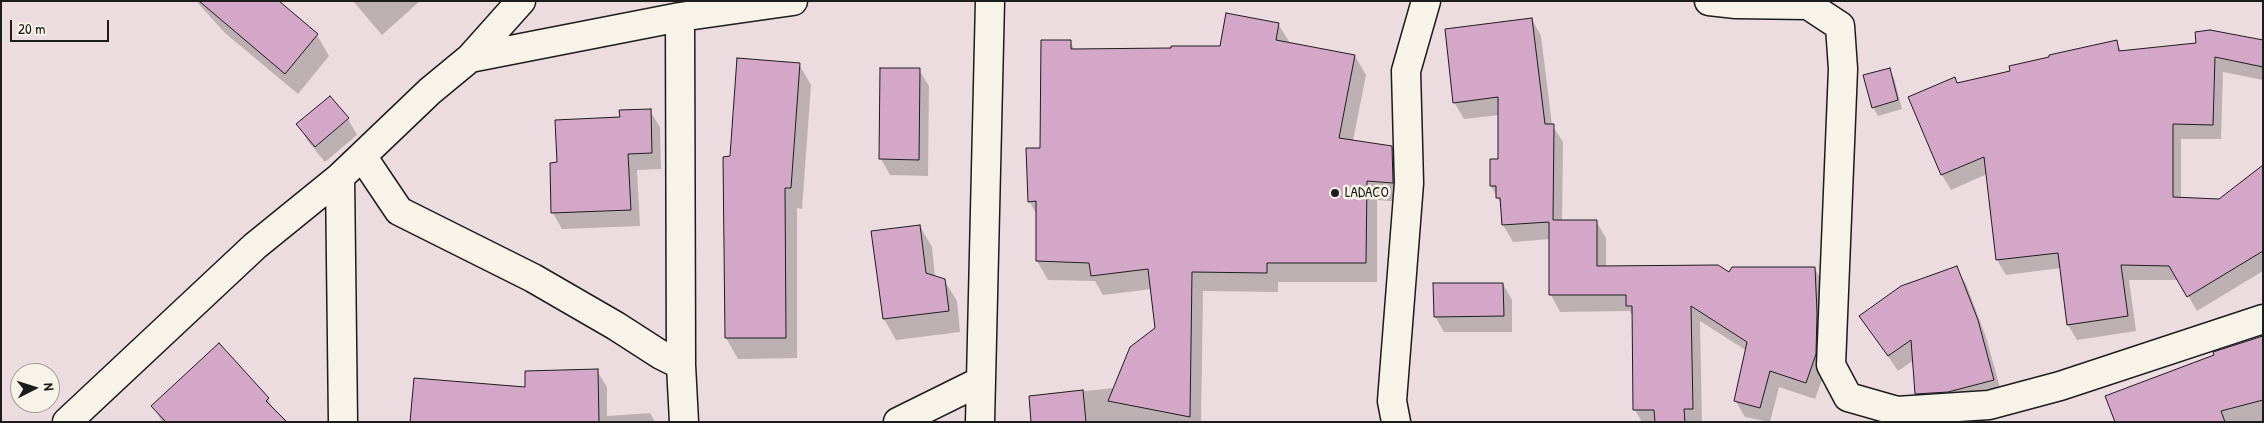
<!DOCTYPE html>
<style>
body{margin:0}
#map{position:relative;width:2264px;height:423px;overflow:hidden;background:#ecdcdf;font-family:"Patrick Hand",sans-serif}
canvas{display:block}
.frame{position:absolute;inset:0;border:2px solid #1c1c1c;pointer-events:none}
.north{position:absolute;left:10px;top:363px;width:50px;height:50px;box-sizing:border-box;background:#f7f3e8;border:1px solid #9f9d96;border-radius:50%;rotate:85deg;font-size:14px;font-weight:700;line-height:20px;text-align:center;color:#1c1c1c}
.north::after{content:'';display:block;margin:auto;width:18px;height:22px;background:#1c1c1c;clip-path:polygon(50% 0,100% 100%,50% 72%,0 100%)}
.scale{position:absolute;left:10px;top:20px;width:99px;height:22px;box-sizing:border-box;border:2px solid #1c1c1c;border-top:0;padding-left:6px;font-size:15px;line-height:18px;white-space:nowrap;color:#1c1c1c;-webkit-text-stroke:4px #f7f3e8;paint-order:stroke}
</style>
<div id="map">
<canvas width="2264" height="423"></canvas>
<div class="frame"></div>
<div class="north">N</div>
<div class="scale">20 m</div>
</div>
<script>
const ctx = document.querySelector('canvas').getContext('2d');
ctx.lineJoin = 'round';
function fillPath(path, color) {
  ctx.fillStyle = color;
  ctx.fill(path, 'evenodd');
}
function toPath(rows) {
  const path = new Path2D();
  for (const r of rows) {
    path.moveTo(r[0], r[1]);
    for (let i = 2; i < r.length; i += 2) path.lineTo(r[i], r[i + 1]);
  }
  return path;
}
function stroke(path, color, width, dash) {
  ctx.strokeStyle = color;
  ctx.lineWidth = width;
  ctx.lineCap = dash ? 'butt' : 'round';
  ctx.setLineDash(dash || []);
  ctx.stroke(path);
}
function label(font, color, halo, rows, align = 'center') {
  ctx.font = font + ' "Patrick Hand",sans-serif';
  ctx.lineWidth = 5;
  ctx.setLineDash([]);
  ctx.textBaseline = 'middle';
  ctx.strokeStyle = halo;
  ctx.fillStyle = color;
  for (const [text, x, y, turn = 0] of rows) {
    ctx.save();
    ctx.translate(x, y);
    ctx.rotate((+turn || 0) * Math.PI / 180);
    ctx.textAlign = isNaN(turn) ? turn : align;
    if (halo) ctx.strokeText(text, 0, 0);
    ctx.fillText(text, 0, 0);
    ctx.restore();
  }
}
const shadow = toPath([
 [196,1,277,1,317,35,329,56,298,94,225,33],
 [353,1,420,1,382,35],
 [1532,19,1541,36,1552,125,1563,142,1562,221,1596,221,1606,238,1606,267,1730,274,1815,269,1824,285,1825,371,1815,399,1779,387,1770,422,1745,417,1735,400,1747,351,1700,321,1702,422,1642,422,1635,410,1633,317,1630,311,1560,312,1551,295,1550,239,1513,242,1503,225,1502,205,1491,186,1491,160,1499,160,1500,115,1464,119,1454,102],
 [1278,24,1290,43,1355,56,1366,75,1353,141,1392,147,1403,166,1403,202,1377,200,1377,282,1278,282,1278,292,1203,291,1201,422,1033,422,1030,397,1114,388,1156,328,1152,289,1103,295,1095,281,1048,280,1037,261,1037,215,1029,201,1070,42,1075,50,1172,50,1221,47],
 [2116,42,2122,52,2263,42,2263,80,2223,72,2221,139,2181,139,2181,198,2219,200,2263,167,2263,271,2197,311,2179,280,2129,280,2136,331,2077,340,2068,325,2061,268,2006,275,1997,260,1987,174,1951,190,1942,175,1909,97,2012,72],
 [799,64,811,85,802,209,797,208,797,358,738,359,726,338,731,157],
 [881,69,919,70,929,86,928,176,890,175,881,159],
 [1889,70,1894,78,1902,109,1878,116,1873,107],
 [650,111,660,127,661,169,637,170,640,226,562,229,553,213,551,164,558,164,621,118],
 [348,119,357,135,325,162,307,140,298,124],
 [920,226,932,247,935,277,944,280,957,301,960,332,896,340,884,319,873,232],
 [1956,268,1966,284,1986,337,2002,395,1925,410,1916,394,1914,360,1898,371,1861,317],
 [1503,284,1512,300,1512,332,1444,332,1435,316],
 [2263,337,2263,421,2116,422],
 [597,371,607,387,607,416,650,413,655,422,411,422],
 [268,399,276,414,285,422,162,422,153,406]
]);
const building = toPath([
 [199,1,279,1,318,34,285,74,199,1],
 [1226,13,1279,23,1276,40,1355,55,1339,138,1392,146,1393,183,1367,181,1366,263,1267,263,1267,273,1192,272,1190,417,1108,401,1130,347,1155,328,1148,269,1091,276,1089,263,1036,261,1036,201,1028,202,1026,148,1040,148,1041,40,1071,40,1071,49,1171,48,1171,46,1220,46,1226,13],
 [1532,18,1545,124,1554,124,1553,220,1597,220,1597,266,1718,265,1729,272,1732,267,1815,267,1817,313,1816,354,1806,383,1770,371,1760,408,1734,401,1747,342,1691,306,1693,409,1684,409,1685,422,1655,422,1654,410,1633,410,1632,306,1626,306,1626,295,1549,295,1549,222,1502,225,1500,198,1496,198,1496,186,1490,186,1490,159,1498,159,1498,97,1453,103,1445,29,1532,18],
 [2210,30,2263,40,2263,67,2215,57,2213,125,2173,124,2173,197,2219,199,2263,165,2263,251,2187,297,2169,266,2121,265,2128,316,2067,325,2058,253,1996,260,1984,157,1941,175,1908,97,1955,77,1957,83,2010,71,2009,66,2049,57,2049,55,2117,40,2119,51,2196,43,2195,32,2210,30],
 [737,58,800,63,791,188,785,188,786,338,725,338,723,157,730,156,737,58],
 [880,68,920,68,919,160,879,159,880,68],
 [1890,68,1898,100,1872,108,1863,75,1890,68],
 [330,96,349,118,315,147,296,124,330,96],
 [651,109,652,153,628,154,631,210,551,213,550,163,557,162,555,120,620,117,619,110,651,109],
 [920,225,926,273,945,279,949,311,883,319,871,231,920,225],
 [1957,266,1978,320,1994,380,1948,392,1915,394,1911,340,1888,356,1859,316,1901,286,1957,266],
 [1433,283,1503,283,1504,316,1434,317,1433,283],
 [2263,336,2263,400,2221,411,2225,422,2115,422,2105,396,2214,355,2213,352,2263,336],
 [219,343,269,398,266,401,287,422,166,422,151,406,219,343],
 [598,369,599,422,410,422,414,378,525,387,525,371,598,369],
 [1083,390,1086,422,1031,422,1029,396,1083,390]
]);
const minor = toPath([
 [1709,1,1736,4,1808,5,1840,26,1843,69,1831,365,1848,397,1897,411,1989,405,2060,386,2263,319],
 [680,17,681,365,684,422],
 [470,58,680,17,793,1],
 [362,156,399,211,533,278,616,326,661,355,681,365],
 [340,177,343,422],
 [67,422,255,246,340,177,430,91,470,58,521,1],
 [898,422,981,381],
 [980,422,990,1],
 [1396,422,1392,401,1409,183,1406,71,1426,1]
]);
const markers = [
 [1335,193,5,"#1c1c1c"]
];
const poiNames = [
 ["LADACO",1345,193]
];
fillPath(shadow, '#0003');
fillPath(building, '#d4a7c9');
stroke(building, '#1c1c1c', 1);
stroke(minor, '#1c1c1c', 31);
stroke(minor, '#f7f3e8', 28);
for (const [x, y, r, color] of markers) {
  const dot = new Path2D();
  dot.arc(x, y, r, 0, 2 * Math.PI);
  ctx.fillStyle = color;
  ctx.fill(dot);
  stroke(dot, '#f7f3e8', 2);
}
label('15px', '#1c1c1c', '#f7f3e8', poiNames, 'left');
</script>
